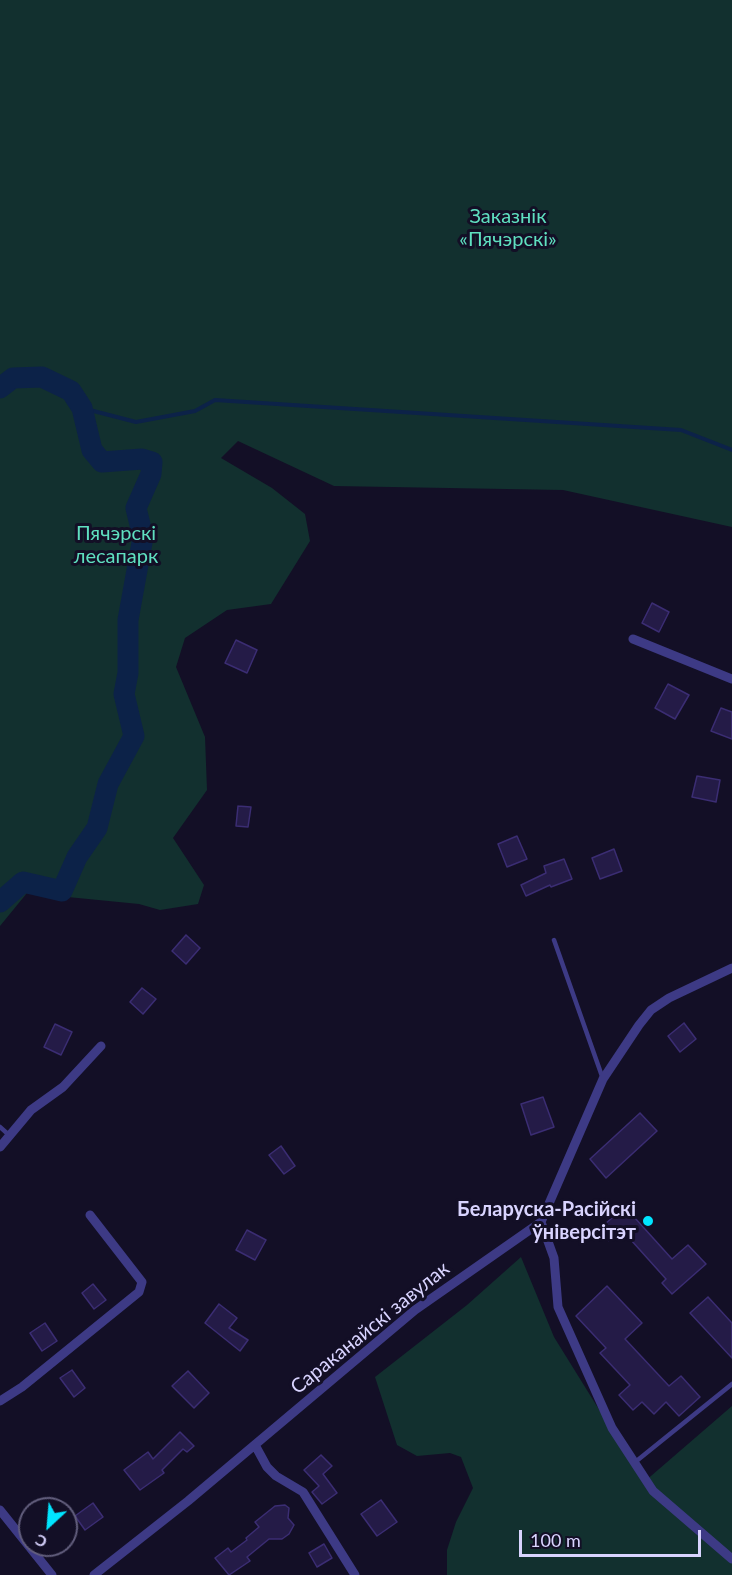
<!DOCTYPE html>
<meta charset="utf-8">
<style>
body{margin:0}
#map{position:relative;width:732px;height:1575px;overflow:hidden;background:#130f26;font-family:Lato,sans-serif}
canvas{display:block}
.north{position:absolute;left:18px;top:1497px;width:60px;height:60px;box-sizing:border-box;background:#130f26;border:2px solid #625e7d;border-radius:50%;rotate:206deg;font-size:16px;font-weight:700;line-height:24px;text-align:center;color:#d9d4ff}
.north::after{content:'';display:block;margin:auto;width:21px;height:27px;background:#00e5ff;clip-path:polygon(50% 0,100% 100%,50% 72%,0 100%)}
.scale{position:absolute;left:519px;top:1530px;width:182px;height:27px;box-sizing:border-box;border:3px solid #d9d4ff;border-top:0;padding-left:8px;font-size:18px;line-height:21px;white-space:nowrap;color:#d9d4ff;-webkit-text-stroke:4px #130f26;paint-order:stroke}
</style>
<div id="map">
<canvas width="732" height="1575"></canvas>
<div class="north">С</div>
<div class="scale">100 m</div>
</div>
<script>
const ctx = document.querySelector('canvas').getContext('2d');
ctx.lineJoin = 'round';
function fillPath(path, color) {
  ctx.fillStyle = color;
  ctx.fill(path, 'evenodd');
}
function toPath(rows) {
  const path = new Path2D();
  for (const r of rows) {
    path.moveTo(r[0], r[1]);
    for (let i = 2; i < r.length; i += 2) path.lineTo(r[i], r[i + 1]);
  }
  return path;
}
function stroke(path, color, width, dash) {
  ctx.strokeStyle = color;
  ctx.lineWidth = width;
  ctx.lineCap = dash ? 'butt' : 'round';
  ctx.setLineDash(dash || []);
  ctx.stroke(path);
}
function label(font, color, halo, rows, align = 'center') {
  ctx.font = font + ' Lato,sans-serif';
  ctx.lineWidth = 6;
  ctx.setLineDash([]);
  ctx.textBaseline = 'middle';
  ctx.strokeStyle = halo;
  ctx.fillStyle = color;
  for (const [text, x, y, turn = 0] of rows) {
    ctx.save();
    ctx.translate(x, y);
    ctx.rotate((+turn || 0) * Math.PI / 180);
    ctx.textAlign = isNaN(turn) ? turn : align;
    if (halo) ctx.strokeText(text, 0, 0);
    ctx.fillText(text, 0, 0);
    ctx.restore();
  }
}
const green = toPath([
 [0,0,732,0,732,527,563,490,334,486,238,441,221,458,272,488,305,514,310,541,271,604,227,610,185,638,176,667,205,737,207,790,173,838,204,885,198,904,160,910,139,904,27,893,0,926],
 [521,1257,554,1337,644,1482,732,1406,732,1575,447,1575,447,1550,456,1522,473,1488,461,1457,450,1453,417,1456,397,1445,375,1377,467,1305]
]);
const stream = toPath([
 [82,408,136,422,195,411,215,400,681,430,732,450]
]);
const river = toPath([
 [0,388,13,378,42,377,71,391,82,408,92,450,102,462,142,459,152,462,151,474,136,508,143,537,128,620,128,673,124,694,134,736,108,784,97,828,77,857,62,891,23,882,0,902]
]);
const building = toPath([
 [652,603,669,612,659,632,642,623,652,603],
 [236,640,257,650,247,673,225,663,236,640],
 [668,684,689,695,675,719,655,708,668,684],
 [721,708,732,712,732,739,711,731,721,708],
 [697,776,720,780,716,802,692,797,697,776],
 [238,806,251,807,248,827,236,826,238,806],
 [517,836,527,859,507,867,498,844,517,836],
 [614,849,622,871,600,879,592,858,614,849],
 [564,859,572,879,551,887,550,885,526,896,521,885,546,873,544,866,564,859],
 [186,935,200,948,186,964,172,951,186,935],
 [142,988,156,999,143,1014,130,1002,142,988],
 [684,1023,696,1039,680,1052,668,1036,684,1023],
 [55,1024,72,1032,61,1055,44,1047,55,1024],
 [543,1097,554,1127,531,1135,521,1104,543,1097],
 [640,1113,657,1131,606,1178,590,1159,640,1113],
 [281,1146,295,1166,284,1174,269,1155,281,1146],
 [625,1207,672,1259,688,1245,706,1264,672,1294,662,1283,666,1279,622,1230,609,1241,599,1229,625,1207],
 [247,1230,266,1240,255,1260,236,1250,247,1230],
 [93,1284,106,1300,94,1309,82,1293,93,1284],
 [607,1286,642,1323,625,1339,669,1386,681,1376,700,1397,679,1416,666,1402,654,1414,642,1402,633,1410,619,1395,630,1385,600,1353,606,1348,576,1316,607,1286],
 [708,1297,732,1323,732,1358,690,1313,708,1297],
 [219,1304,237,1318,229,1328,248,1340,240,1351,205,1323,219,1304],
 [45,1323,57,1341,42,1351,30,1333,45,1323],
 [72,1370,85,1388,74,1397,60,1378,72,1370],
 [188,1371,209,1393,194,1408,172,1386,188,1371],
 [180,1432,194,1446,187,1452,183,1449,162,1470,164,1473,140,1490,124,1470,148,1452,153,1459,180,1432],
 [321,1455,332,1466,323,1474,337,1493,322,1504,312,1492,319,1486,304,1470,321,1455],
 [381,1500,397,1522,377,1536,361,1514,381,1500],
 [93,1503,103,1517,85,1530,75,1516,93,1503],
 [275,1506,285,1505,289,1508,288,1518,294,1525,289,1534,282,1539,269,1539,247,1557,250,1561,229,1575,215,1558,228,1548,231,1552,247,1540,246,1538,259,1527,255,1522,275,1506],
 [324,1544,332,1558,317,1567,309,1553,324,1544]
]);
const service = toPath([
 [554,940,603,1079],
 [0,1127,9,1135],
 [634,1463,732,1384]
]);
const minor = toPath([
 [633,639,732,679],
 [0,1147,31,1110,63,1087,101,1046],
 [541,1222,554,1258,558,1307,612,1428,653,1491,732,1559],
 [541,1222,603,1079,639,1025,651,1010,669,998,732,968],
 [0,1401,22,1387,139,1292,142,1282,90,1215],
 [255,1445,267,1467,276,1476,303,1492,355,1575],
 [0,1510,52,1575],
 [94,1575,188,1501,415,1310,541,1222]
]);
const markers = [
 [648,1221,6,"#00e5ff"]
];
const parkNames = [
 ["Заказнік",508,217],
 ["«Пячэрскі»",508,240],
 ["Пячэрскі",116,534],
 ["лесапарк",116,557]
];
const poiNames = [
 ["Беларуска-Расійскі",636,1210],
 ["ўніверсітэт",636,1233]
];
const streetNames = [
 ["Сараканайскі завулак",370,1328,-39]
];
fillPath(green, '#12302f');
stroke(stream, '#0c2248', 4);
stroke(river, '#0c2248', 21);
fillPath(building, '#241b47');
stroke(building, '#3b2d73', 1.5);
stroke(service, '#3d3a85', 4.5);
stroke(minor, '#3d3a85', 9);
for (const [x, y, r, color] of markers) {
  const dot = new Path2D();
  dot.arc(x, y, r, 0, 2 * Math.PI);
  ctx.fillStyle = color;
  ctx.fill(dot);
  stroke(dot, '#130f26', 2);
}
label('20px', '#5fe0c0', '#130f26', parkNames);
label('bold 20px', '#d9d4ff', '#130f26', poiNames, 'right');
label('20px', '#d9d4ff', '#130f26', streetNames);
</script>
